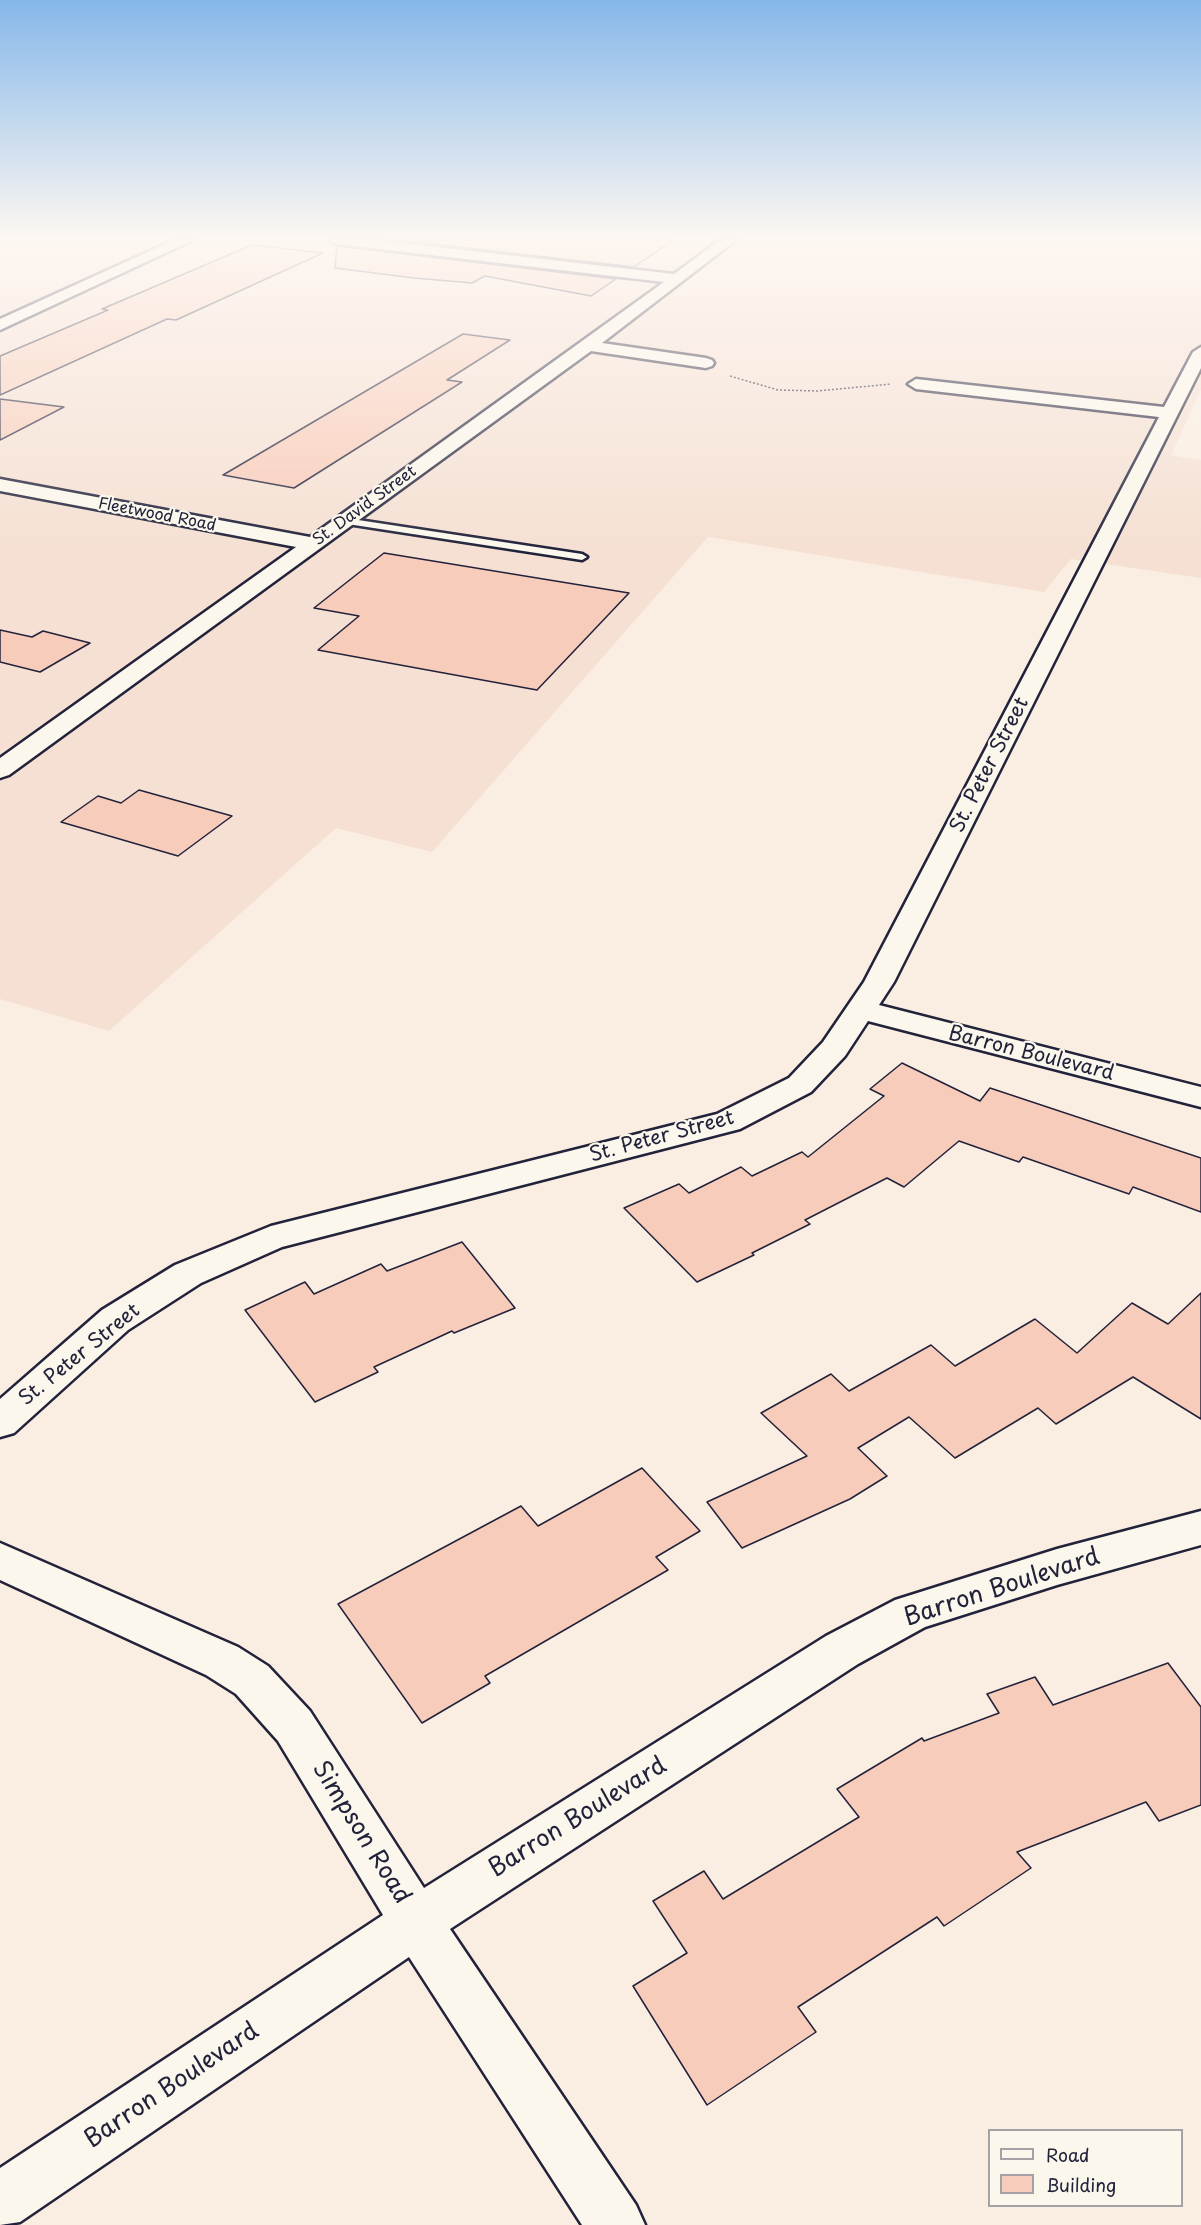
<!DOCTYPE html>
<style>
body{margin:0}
#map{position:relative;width:1201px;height:2225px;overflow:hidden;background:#faeee2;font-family:"Playpen Sans",sans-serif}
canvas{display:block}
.legend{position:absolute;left:988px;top:2129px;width:195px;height:78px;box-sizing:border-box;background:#fbf7ec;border:2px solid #a4a2a5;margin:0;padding:8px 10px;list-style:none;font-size:18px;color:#22223b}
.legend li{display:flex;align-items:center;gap:12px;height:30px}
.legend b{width:30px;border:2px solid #a4a2a5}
</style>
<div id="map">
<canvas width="1201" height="2225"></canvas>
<ul class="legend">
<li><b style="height:8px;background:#fbf7ec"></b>Road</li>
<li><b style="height:16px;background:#f8ccba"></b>Building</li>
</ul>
</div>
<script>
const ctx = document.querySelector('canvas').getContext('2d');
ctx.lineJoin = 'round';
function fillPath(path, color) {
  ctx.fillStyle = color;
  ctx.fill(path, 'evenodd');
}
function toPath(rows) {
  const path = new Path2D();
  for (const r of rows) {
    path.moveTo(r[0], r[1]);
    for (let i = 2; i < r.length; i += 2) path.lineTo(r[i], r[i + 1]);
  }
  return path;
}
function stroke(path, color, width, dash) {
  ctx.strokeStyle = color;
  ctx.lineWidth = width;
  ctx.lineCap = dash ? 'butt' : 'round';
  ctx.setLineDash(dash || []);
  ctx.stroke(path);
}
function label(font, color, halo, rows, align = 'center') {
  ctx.font = font + ' "Playpen Sans",sans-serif';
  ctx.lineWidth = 4.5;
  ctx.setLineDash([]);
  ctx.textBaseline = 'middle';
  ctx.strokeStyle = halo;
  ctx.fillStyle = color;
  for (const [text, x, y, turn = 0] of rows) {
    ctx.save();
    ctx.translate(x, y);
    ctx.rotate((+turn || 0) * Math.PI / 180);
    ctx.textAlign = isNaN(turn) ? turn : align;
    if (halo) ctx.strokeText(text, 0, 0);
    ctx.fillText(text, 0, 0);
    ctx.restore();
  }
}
const built = toPath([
 [0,240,1201,240,1201,390,1171,455,1201,460,1201,578,1071,559,1044,592,708,537,432,852,336,828,109,1031,0,999]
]);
const building = toPath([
 [398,240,673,240,634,267,398,240],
 [252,245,323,253,176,320,167,319,0,395,0,356,108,310,102,309,252,245],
 [337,246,616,279,591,296,485,276,472,283,414,278,335,268,337,246],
 [463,334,510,340,447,380,462,382,294,488,223,475,463,334],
 [0,399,64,407,0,440,0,399],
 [384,553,629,593,537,690,318,650,359,616,314,608,384,553],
 [0,630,32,637,43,631,90,643,40,672,0,662,0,630],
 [139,790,232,816,178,856,61,822,98,796,121,803,139,790],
 [902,1063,980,1101,990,1088,1201,1158,1201,1212,1133,1187,1129,1194,1023,1157,1019,1162,959,1141,904,1187,887,1178,805,1220,810,1224,752,1253,754,1255,697,1282,624,1208,679,1184,689,1193,741,1167,752,1176,802,1152,808,1157,884,1096,870,1089,902,1063],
 [462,1242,515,1308,454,1333,452,1331,374,1367,378,1372,315,1402,245,1310,305,1282,314,1294,381,1264,387,1271,462,1242],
 [1201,1293,1201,1419,1133,1377,1056,1424,1038,1408,955,1458,909,1417,858,1448,887,1476,850,1499,742,1548,707,1502,807,1456,761,1413,831,1374,849,1391,931,1345,955,1366,1035,1319,1077,1353,1132,1303,1168,1324,1201,1293],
 [642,1468,700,1531,656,1557,668,1570,485,1676,490,1683,422,1723,338,1604,521,1506,538,1526,642,1468],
 [1168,1663,1201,1707,1201,1805,1159,1821,1146,1802,1017,1852,1031,1868,944,1926,937,1917,798,2007,816,2032,707,2105,633,1986,687,1953,653,1901,704,1871,723,1899,859,1817,837,1789,922,1738,924,1741,999,1713,987,1694,1035,1677,1053,1705,1168,1663]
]);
const path = toPath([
 [730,376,778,390,817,391,891,384]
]);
const lane = toPath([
 [345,518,582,554,587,557,582,560,341,523,341,519,345,518]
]);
const street = toPath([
 [174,240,193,240,0,330,0,319,174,240],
 [329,240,375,240,674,274,720,240,736,240,602,343,706,358,712,360,714,363,712,366,706,368,591,351,9,775,0,778,0,758,296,547,0,491,0,479,310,537,664,282,336,244,329,240],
 [1201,347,1201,368,894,982,879,1005,1201,1087,1201,1107,868,1021,845,1056,811,1092,740,1129,282,1247,201,1283,128,1330,14,1433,0,1437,0,1399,102,1310,175,1265,271,1226,717,1114,789,1078,823,1042,864,982,1159,417,916,389,908,384,916,379,1164,407,1193,352,1201,347],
 [1201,1511,1201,1545,1057,1585,925,1627,858,1664,450,1929,636,2205,645,2225,582,2225,409,1957,20,2222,0,2225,0,2168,383,1915,278,1741,236,1694,206,1675,0,1580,0,1543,238,1647,268,1666,310,1711,424,1888,826,1636,895,1600,1057,1549,1201,1511]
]);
const farStreetnames = [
 ["St. David Street",365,506,-36],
 ["Fleetwood Road",157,515,11]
];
const streetNames = [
 ["St. Peter Street",990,765,-63],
 ["Barron Boulevard",1031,1054,14],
 ["St. Peter Street",662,1137,-15],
 ["St. Peter Street",80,1355,-39]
];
const nearStreetnames = [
 ["Barron Boulevard",1002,1588,-18],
 ["Barron Boulevard",578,1818,-32],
 ["Simpson Road",361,1833,58],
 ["Barron Boulevard",172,2086,-34]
];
fillPath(built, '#f5e0d3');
fillPath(building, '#f8ccba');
stroke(building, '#22223b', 1.5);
stroke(lane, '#22223b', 5);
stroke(street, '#22223b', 5);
stroke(path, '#22223b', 1.5, [2, 2]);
fillPath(lane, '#fbf7ec');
fillPath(street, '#fbf7ec');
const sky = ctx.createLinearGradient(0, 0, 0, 552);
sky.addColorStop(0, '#86b8ea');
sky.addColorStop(0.43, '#fdf7f2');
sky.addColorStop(1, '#fdf7f200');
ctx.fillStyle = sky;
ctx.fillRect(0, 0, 1201, 552);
label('16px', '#22223b', '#fbf7ec', farStreetnames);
label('20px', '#22223b', '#fbf7ec', streetNames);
label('24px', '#22223b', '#fbf7ec', nearStreetnames);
</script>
